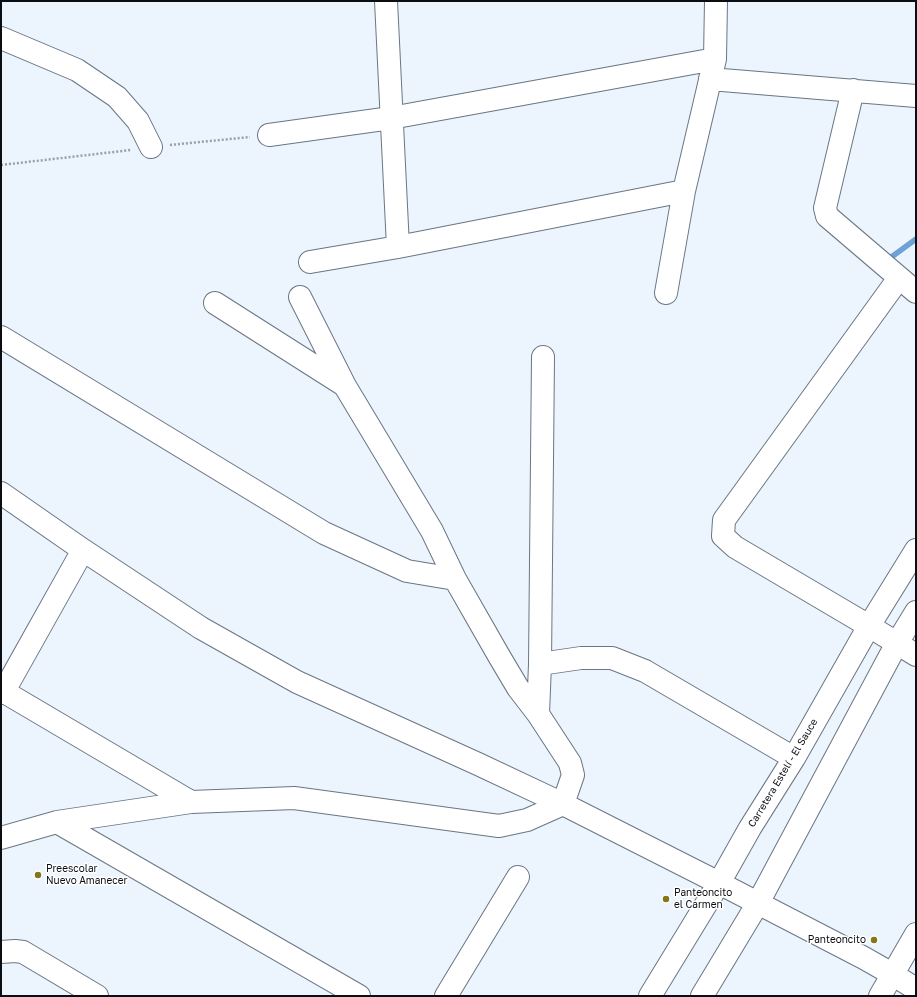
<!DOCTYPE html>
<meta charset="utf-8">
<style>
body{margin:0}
#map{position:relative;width:917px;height:997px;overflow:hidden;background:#ecf4fd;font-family:"Golos Text",sans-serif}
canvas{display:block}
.frame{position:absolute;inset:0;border:2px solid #0a0e13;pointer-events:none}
</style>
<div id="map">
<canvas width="917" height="997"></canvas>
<div class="frame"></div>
</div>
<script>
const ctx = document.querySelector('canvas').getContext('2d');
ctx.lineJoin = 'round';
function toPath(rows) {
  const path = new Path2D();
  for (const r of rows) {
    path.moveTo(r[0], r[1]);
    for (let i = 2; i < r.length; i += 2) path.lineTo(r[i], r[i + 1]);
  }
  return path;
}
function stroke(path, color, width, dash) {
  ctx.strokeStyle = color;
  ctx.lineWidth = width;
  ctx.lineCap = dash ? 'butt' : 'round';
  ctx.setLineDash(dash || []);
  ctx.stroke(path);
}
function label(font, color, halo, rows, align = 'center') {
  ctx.font = font + ' "Golos Text",sans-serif';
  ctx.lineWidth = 3;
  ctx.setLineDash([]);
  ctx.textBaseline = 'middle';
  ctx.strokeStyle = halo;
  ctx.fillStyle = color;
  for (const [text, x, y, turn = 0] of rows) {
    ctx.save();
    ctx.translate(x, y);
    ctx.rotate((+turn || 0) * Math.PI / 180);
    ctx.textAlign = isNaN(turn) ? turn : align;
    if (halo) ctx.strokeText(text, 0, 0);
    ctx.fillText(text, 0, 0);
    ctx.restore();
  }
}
const stream = toPath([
 [886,261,916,239]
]);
const path = toPath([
 [170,145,250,137],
 [1,165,131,150]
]);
const minor = toPath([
 [386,1,398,247],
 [1,38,77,70,117,97,138,121,151,147],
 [710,79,916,96],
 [853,90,825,208,827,216,916,292],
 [269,135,391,118,715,59],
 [310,262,398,247,684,191],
 [899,278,724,520,723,536,735,547,869,626,916,655],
 [666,293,684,191,715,59,716,1],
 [215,303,344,385],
 [1,337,324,533,407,571,455,579],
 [1,493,83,550,201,628,297,682,478,764,563,804,719,883,864,958,892,974,916,989],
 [540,664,581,658,612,658,645,671,794,758],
 [1,690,191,802],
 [1,693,4,691,83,550],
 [538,714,540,664,543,357],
 [57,822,359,996],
 [1,838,57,822,191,802,294,798,499,826,527,820,563,804,573,775,570,763,538,714,518,688,499,656,455,579,432,531,345,386,300,297],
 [1,952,15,951,23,952,97,996],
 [446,996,518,877],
 [650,996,719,883,750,828,794,758,869,626,916,550],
 [702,996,758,903,897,643,916,612],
 [880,996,916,934]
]);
const markers = [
 [38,875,4,"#83771a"],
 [666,899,4,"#83771a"],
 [874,940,4,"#83771a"]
];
const streetNames = [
 ["Carretera Estelí - El Sauce",783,773,-59]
];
const poiNames = [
 ["Preescolar",46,869],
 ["Nuevo Amanecer",46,881],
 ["Panteoncito",674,893],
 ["el Carmen",674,905],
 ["Panteoncito",866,940,"right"]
];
stroke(stream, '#6da1d8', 5.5);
stroke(minor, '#6a7683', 24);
stroke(path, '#999fa7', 2.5, [2, 2]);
stroke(minor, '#fff', 22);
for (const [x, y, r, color] of markers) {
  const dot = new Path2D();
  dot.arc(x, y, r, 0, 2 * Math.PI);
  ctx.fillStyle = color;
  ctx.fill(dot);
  stroke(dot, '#fff', 1.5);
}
label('10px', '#0a0e13', '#fff', streetNames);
label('10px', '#0a0e13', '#fff', poiNames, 'left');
</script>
